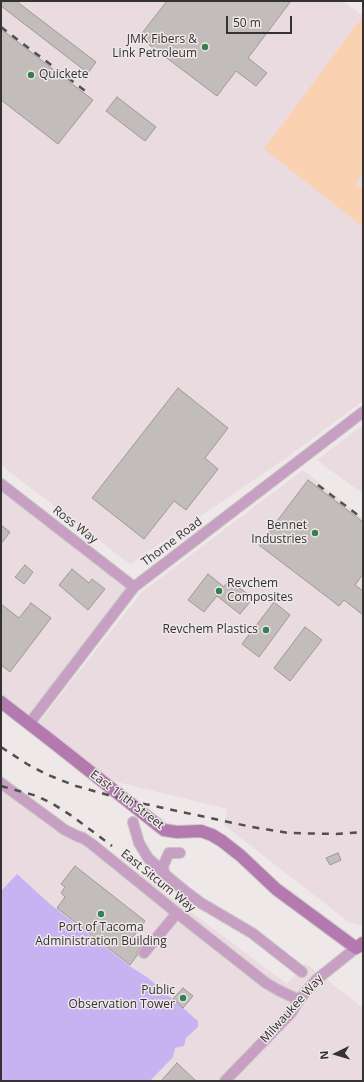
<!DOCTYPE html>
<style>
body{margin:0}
#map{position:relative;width:364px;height:1082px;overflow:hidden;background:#eee8e9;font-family:"Open Sans",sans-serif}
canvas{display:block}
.frame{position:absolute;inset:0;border:2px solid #343233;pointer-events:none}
.north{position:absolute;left:316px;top:1034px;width:40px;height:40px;-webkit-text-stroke:3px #eee8e9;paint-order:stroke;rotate:265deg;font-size:11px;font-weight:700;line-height:16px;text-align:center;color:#343233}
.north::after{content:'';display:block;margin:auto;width:14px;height:18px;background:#343233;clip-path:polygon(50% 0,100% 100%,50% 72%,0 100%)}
.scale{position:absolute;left:226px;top:16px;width:66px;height:18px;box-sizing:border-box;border:2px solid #343233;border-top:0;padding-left:5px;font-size:12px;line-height:14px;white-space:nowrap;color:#343233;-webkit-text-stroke:3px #eee8e9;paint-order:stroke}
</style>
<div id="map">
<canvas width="364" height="1082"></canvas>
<div class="frame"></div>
<div class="north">N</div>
<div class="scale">50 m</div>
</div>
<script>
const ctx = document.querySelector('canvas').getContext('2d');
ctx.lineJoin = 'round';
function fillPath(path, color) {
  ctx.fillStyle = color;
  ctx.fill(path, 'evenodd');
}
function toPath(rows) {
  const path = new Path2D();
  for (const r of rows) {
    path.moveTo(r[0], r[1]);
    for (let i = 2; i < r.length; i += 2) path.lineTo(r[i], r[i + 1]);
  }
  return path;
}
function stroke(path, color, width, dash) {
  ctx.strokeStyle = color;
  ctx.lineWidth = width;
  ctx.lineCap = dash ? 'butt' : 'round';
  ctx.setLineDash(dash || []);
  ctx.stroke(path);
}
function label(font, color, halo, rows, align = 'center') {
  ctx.font = font + ' "Open Sans",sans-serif';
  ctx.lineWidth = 3;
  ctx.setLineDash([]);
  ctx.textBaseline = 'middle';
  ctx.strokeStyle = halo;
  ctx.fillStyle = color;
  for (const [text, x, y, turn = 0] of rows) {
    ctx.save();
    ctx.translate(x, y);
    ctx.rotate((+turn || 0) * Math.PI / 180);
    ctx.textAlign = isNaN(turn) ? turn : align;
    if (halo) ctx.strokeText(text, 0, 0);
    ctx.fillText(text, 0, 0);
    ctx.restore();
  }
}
const built = toPath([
 [1,1,343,1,363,16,265,149,340,209,363,172,363,401,286,458,130,564,1,465],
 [363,425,363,494,317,460],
 [303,470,363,518,363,926,350,923,224,825,227,809,109,780,37,725,142,592],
 [1,488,130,585,29,719,1,698],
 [1,775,68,825,84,832,287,984,305,963,363,1008,363,1081,150,1081,161,1069,174,1048,184,1046,186,1038,198,1027,173,999,147,977,131,967,50,904,17,874,1,891]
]);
const green = toPath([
 [363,16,363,172,356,184,363,189,363,227,264,149]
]);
const water = toPath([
 [17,874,50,904,131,967,147,977,198,1021,198,1027,186,1038,184,1046,175,1048,173,1057,150,1081,1,1081,1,891]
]);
const building = toPath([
 [1,1,16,1,96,62,88,73,1,6,1,1],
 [167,1,291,1,248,58,267,73,256,86,236,71,217,96,139,37,167,1],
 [1,29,93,100,58,144,1,100,1,29],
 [117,97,156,127,145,141,106,111,117,97],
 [178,388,228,428,205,458,218,469,186,510,174,501,144,539,92,498,178,388],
 [308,480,363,522,363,574,355,585,363,591,363,615,344,600,339,606,259,545,308,480],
 [1,525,10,532,1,544,1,525],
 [25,565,33,572,24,584,15,577,25,565],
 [72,569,89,583,92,579,105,589,88,610,59,585,72,569],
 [208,574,224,587,229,580,253,598,240,614,217,596,204,612,188,600,208,574],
 [274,602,290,615,259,657,242,644,274,602],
 [31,603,51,618,10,672,1,665,1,604,19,618,31,603],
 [305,627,322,640,290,681,274,668,305,627],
 [338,853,341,860,330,865,326,858,338,853],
 [75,866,145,921,132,938,141,946,138,952,138,954,130,965,57,908,65,897,61,893,65,887,61,884,75,866],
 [183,988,193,996,183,1008,173,999,183,988],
 [177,1063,196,1081,161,1081,177,1063]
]);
const street = toPath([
 [1,484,134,587],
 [29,724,134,587,363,412],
 [1,783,65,830,77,836,83,838,93,845,177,913,266,983,278,990,299,1000],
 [133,822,139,843,148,858,164,873],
 [180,853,169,853,163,866,164,873,168,877,185,891,201,903,252,933,302,972],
 [144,953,177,913],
 [225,1081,291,1013,299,1000,316,980,356,948]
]);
const secondary = toPath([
 [1,702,54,743,164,830,177,832,201,831,212,835,222,841,241,856,276,889,356,948,363,943]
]);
const rail = toPath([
 [1,27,88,93],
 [318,485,363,519],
 [1,747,27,764,48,775,76,786,126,800,252,827,289,833,336,834,363,832],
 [1,786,37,796,53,804,72,816,112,846]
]);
const markers = [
 [205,47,4,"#35804e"],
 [31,75,4,"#35804e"],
 [315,533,4,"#35804e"],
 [219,591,4,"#35804e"],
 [266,630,4,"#35804e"],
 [101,914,4,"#35804e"],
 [183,998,4,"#35804e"]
];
const poiNames = [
 ["JMK Fibers &",197,40],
 ["Link Petroleum",197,54],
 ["Quickete",39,75,"left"],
 ["Bennet",307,526],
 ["Industries",307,540],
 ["Revchem",227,584,"left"],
 ["Composites",227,598,"left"],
 ["Revchem Plastics",258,630],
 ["Port of Tacoma",101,928,"center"],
 ["Administration Building",101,942,"center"],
 ["Public",175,991],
 ["Observation Tower",175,1005]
];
const streetNames = [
 ["Ross Way",75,525,38],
 ["Thorne Road",172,542,-37],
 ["East 11th Street",127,800,37],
 ["East Sitcum Way",158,881,39],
 ["Milwaukee Way",292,1009,-48]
];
fillPath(built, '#e9dbdf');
fillPath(green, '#fad2b1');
fillPath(water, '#c7b3f2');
fillPath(building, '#c2bcbb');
stroke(building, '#9f9998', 1);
stroke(street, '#c9c4c5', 12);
stroke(secondary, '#c9c4c5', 14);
stroke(street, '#c79fc3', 10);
stroke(secondary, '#b479af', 12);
stroke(rail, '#524f50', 2.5, [7, 7]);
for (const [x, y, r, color] of markers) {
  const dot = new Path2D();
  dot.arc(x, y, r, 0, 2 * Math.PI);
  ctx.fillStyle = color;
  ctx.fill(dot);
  stroke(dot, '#eee8e9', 1.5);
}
label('12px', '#343233', '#eee8e9', poiNames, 'right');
label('12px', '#343233', '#eee8e9', streetNames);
</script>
